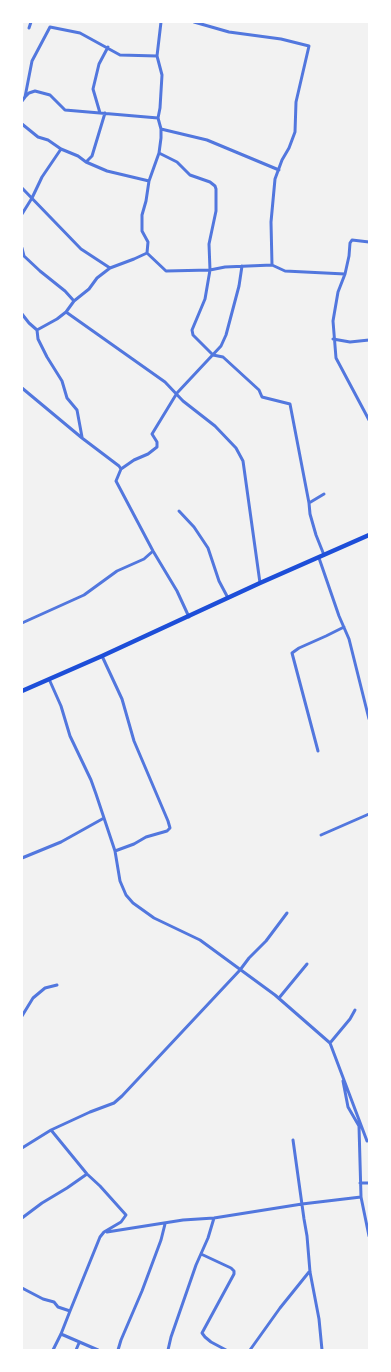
<!DOCTYPE html>
<style>
body{margin:0}
#map{position:relative;width:391px;height:1372px;overflow:hidden;background:#f2f2f2;font-family:"Public Sans",sans-serif}
canvas{display:block}
.frame{position:absolute;inset:0;border:23px solid #fff;pointer-events:none}
</style>
<div id="map">
<canvas width="391" height="1372"></canvas>
<div class="frame"></div>
</div>
<script>
const ctx = document.querySelector('canvas').getContext('2d');
ctx.lineJoin = 'round';
function toPath(rows) {
  const path = new Path2D();
  for (const r of rows) {
    path.moveTo(r[0], r[1]);
    for (let i = 2; i < r.length; i += 2) path.lineTo(r[i], r[i + 1]);
  }
  return path;
}
function stroke(path, color, width, dash) {
  ctx.strokeStyle = color;
  ctx.lineWidth = width;
  ctx.lineCap = dash ? 'butt' : 'round';
  ctx.setLineDash(dash || []);
  ctx.stroke(path);
}
const minor = toPath([
 [194,22,229,32,281,39,309,46,296,102,295,132,289,148,282,160,275,179,271,222,272,265],
 [29,28,31,22],
 [25,97,29,93,35,91,50,95,65,110,158,118],
 [22,101,25,97,32,61,50,27,80,33,120,55,157,56],
 [100,113,93,89,99,64,108,47],
 [22,124,38,137,48,140,61,149,78,156,86,162,107,171,149,181],
 [161,129,207,140,279,170],
 [159,153,177,162,190,175,210,182,215,186,216,189,216,211,209,244,210,270,205,299,192,330,193,335,213,355,223,357,259,390,262,397,290,404,309,503,310,514,316,535,324,555],
 [86,162,92,156,105,113],
 [22,188,81,249,110,268],
 [22,214,32,198,42,177,61,149],
 [369,242,352,240,350,243,349,256,345,274,338,292,333,321,336,358,369,420],
 [22,248,24,256,40,271,65,291,74,301],
 [147,253,166,271,210,270,225,267,272,265,285,271,345,274],
 [66,312,165,382,183,401,215,426,236,448,243,461,260,583],
 [22,314,29,323,37,330,38,339,47,357,62,381,67,398,77,410,82,437],
 [37,330,57,319,66,312,74,301,89,289,97,278,110,268,134,259,147,253,148,242,142,231,142,215,146,201,149,181,159,153,161,138,161,129,158,118,160,108,162,75,157,56,161,22],
 [333,339,350,342,369,340],
 [22,388,82,438,119,466,121,469,116,481,153,551,177,591,189,617],
 [121,469,134,460,148,454,157,447,157,442,152,434,177,393,221,346,226,335,239,286,242,266],
 [309,503,324,494],
 [179,511,194,527,208,548,219,581,228,598],
 [319,558,339,616,349,639,369,719],
 [22,623,84,595,117,571,144,559,153,551],
 [102,656,122,699,134,741,168,821,170,828,167,831,146,837,134,844,115,851],
 [49,679,61,706,70,736,91,780,96,794,115,851,120,881,126,895,133,903,154,918,200,940,275,995,330,1043,367,1141],
 [318,751,292,653,299,648,326,636,344,627],
 [321,835,369,814],
 [22,858,61,842,104,818],
 [279,998,307,964],
 [22,1016,33,998,45,988,57,985],
 [330,1043,350,1019,355,1010],
 [343,1081,348,1107,359,1126,361,1197,369,1236],
 [51,1130,87,1174,100,1186,126,1215,121,1222,104,1232,100,1237,70,1311,61,1334,53,1350],
 [293,1140,304,1219,307,1236,310,1272,319,1319,322,1350],
 [22,1148,51,1130,90,1112,114,1103,122,1096,240,970,249,958,266,941,287,913],
 [360,1183,369,1183],
 [22,1218,42,1203,67,1188,87,1174],
 [107,1232,183,1220,214,1218,302,1204,361,1197],
 [201,1254,231,1268,234,1271,234,1274,202,1333,205,1337,211,1342,226,1350],
 [22,1288,43,1299,54,1302,58,1307,70,1311],
 [61,1334,98,1350],
 [76,1350,79,1343],
 [118,1350,121,1340,142,1291,161,1240,165,1224],
 [168,1350,171,1337,196,1265,208,1238,214,1218],
 [250,1350,280,1308,309,1272]
]);
const secondary = toPath([
 [22,691,102,656,260,583,369,535]
]);
stroke(minor, '#5277de', 3);
stroke(secondary, '#1d4ed8', 4.5);
</script>
